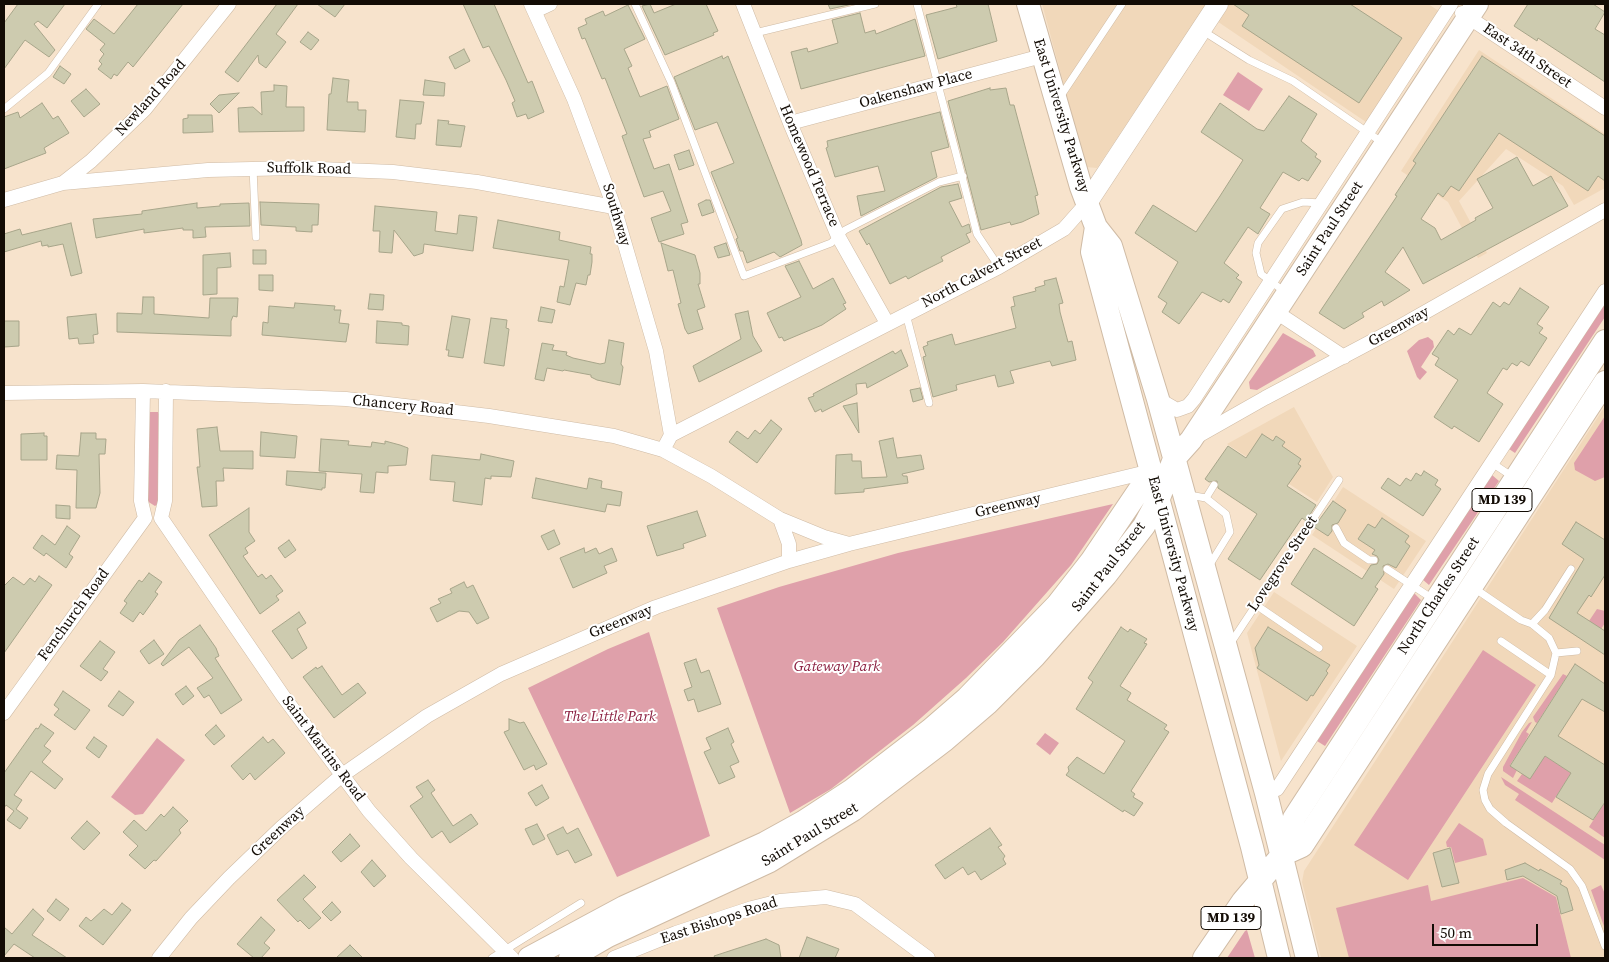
<!DOCTYPE html>
<style>
body{margin:0}
#map{position:relative;width:1609px;height:962px;overflow:hidden;background:#f7e3cc;font-family:"Source Serif 4",serif}
canvas{display:block}
.frame{position:absolute;inset:0;border:5px solid #130c05;pointer-events:none}
.scale{position:absolute;left:1432px;top:924px;width:106px;height:22px;box-sizing:border-box;border:2px solid #130c05;border-top:0;padding-left:6px;font-size:15px;line-height:18px;white-space:nowrap;color:#130c05;-webkit-text-stroke:4px #fff;paint-order:stroke}
</style>
<div id="map">
<canvas width="1609" height="962"></canvas>
<div class="frame"></div>
<div class="scale">50 m</div>
</div>
<script>
const ctx = document.querySelector('canvas').getContext('2d');
ctx.lineJoin = 'round';
function fillPath(path, color) {
  ctx.fillStyle = color;
  ctx.fill(path, 'evenodd');
}
function toPath(rows) {
  const path = new Path2D();
  for (const r of rows) {
    path.moveTo(r[0], r[1]);
    for (let i = 2; i < r.length; i += 2) path.lineTo(r[i], r[i + 1]);
  }
  return path;
}
function stroke(path, color, width, dash) {
  ctx.strokeStyle = color;
  ctx.lineWidth = width;
  ctx.lineCap = dash ? 'butt' : 'round';
  ctx.setLineDash(dash || []);
  ctx.stroke(path);
}
function label(font, color, halo, rows, align = 'center') {
  ctx.font = font + ' "Source Serif 4",serif';
  ctx.lineWidth = 4;
  ctx.setLineDash([]);
  ctx.textBaseline = 'middle';
  ctx.strokeStyle = halo;
  ctx.fillStyle = color;
  for (const [text, x, y, turn = 0] of rows) {
    ctx.save();
    ctx.translate(x, y);
    ctx.rotate((+turn || 0) * Math.PI / 180);
    ctx.textAlign = isNaN(turn) ? turn : align;
    if (halo) ctx.strokeText(text, 0, 0);
    ctx.fillText(text, 0, 0);
    ctx.restore();
  }
}
const built = toPath([
 [1042,4,1428,4,1439,11,1366,122,1202,11,1097,168,1086,167],
 [1479,50,1605,134,1605,188,1574,205,1563,186,1506,149,1459,201,1487,253,1478,258,1448,202,1401,171],
 [1605,406,1605,958,1321,958,1302,882,1304,871],
 [1294,407,1333,477,1317,502,1227,444],
 [1343,487,1426,541,1394,589,1312,535],
 [1274,592,1357,646,1281,761,1247,633]
]);
const green = toPath([
 [1238,72,1263,89,1249,111,1223,95],
 [1605,299,1605,317,1515,453,1509,449,1509,447],
 [1283,333,1313,350,1316,356,1257,390,1250,389,1249,382],
 [1428,337,1433,341,1434,347,1421,367,1427,372,1420,380,1417,377,1407,351,1419,340],
 [150,412,158,412,160,416,159,503,155,506,147,501,148,415],
 [1605,416,1605,477,1595,481,1575,470,1574,463],
 [1492,475,1499,481,1429,585,1422,579],
 [1113,504,1071,565,1003,642,966,678,913,725,831,789,790,813,717,608,779,587,898,553],
 [1413,594,1415,594,1421,600,1325,746,1317,741],
 [1597,609,1605,611,1605,623,1601,629,1589,621],
 [649,632,710,836,617,877,528,688,608,649],
 [1483,650,1536,685,1408,880,1354,845],
 [1563,674,1567,676,1537,723,1535,722,1533,717],
 [1532,722,1526,732,1529,734,1525,742,1510,765,1517,770,1513,778,1503,771,1503,767,1522,732,1529,723],
 [1045,733,1059,743,1050,755,1036,744],
 [157,738,185,760,143,814,135,815,111,797],
 [1545,756,1571,773,1552,803,1517,781,1522,774],
 [1501,777,1605,845,1605,860,1515,800,1519,794,1505,785],
 [1605,802,1605,838,1589,827],
 [1459,823,1483,839,1487,855,1455,863,1451,847,1447,847,1446,842],
 [1523,878,1556,897,1571,958,1349,958,1336,908,1428,885,1431,901],
 [1601,885,1605,894,1605,929,1591,890],
 [1247,930,1255,958,1227,958,1245,931]
]);
const building = toPath([
 [18,4,65,4,47,28,38,21,34,24,55,50,49,57,25,40,4,69,4,23,18,4],
 [138,4,183,4,133,67,128,62,117,76,114,74,111,79,98,69,102,64,99,61,104,54,100,50,105,44,86,29,94,19,114,34,138,4],
 [277,4,298,4,276,34,286,42,266,68,259,63,258,55,238,82,225,72,277,4],
 [317,4,345,4,335,17,317,4],
 [463,4,494,4,528,83,532,81,544,112,528,119,526,114,517,117,512,103,515,101,506,80,489,46,483,48,463,4],
 [650,4,654,13,676,4,706,4,718,31,713,33,714,35,665,55,642,6,650,4],
 [828,4,853,4,830,9,828,4],
 [956,4,988,4,997,41,938,59,926,15,957,7,956,4],
 [1233,4,1350,4,1402,38,1359,103,1242,26,1249,15,1233,4],
 [1528,4,1593,4,1605,12,1595,29,1605,35,1605,82,1538,38,1537,41,1514,26,1528,4],
 [628,5,645,39,624,49,632,66,628,68,640,97,667,86,679,119,649,131,651,137,643,139,654,169,669,164,688,222,681,224,684,234,659,242,651,218,671,211,663,191,644,197,622,136,627,134,605,78,602,79,585,38,582,39,578,28,587,24,585,19,603,11,605,16,628,5],
 [860,13,865,33,875,30,876,34,915,19,925,56,801,89,791,52,807,48,808,52,838,43,832,20,860,13],
 [308,32,319,40,311,50,300,42,308,32],
 [464,49,470,61,455,69,449,57,464,49],
 [722,56,723,59,728,56,801,240,802,245,780,257,774,252,747,263,743,251,740,251,736,239,738,238,711,172,734,163,717,122,695,130,674,77,722,56],
 [1482,56,1605,136,1605,181,1598,176,1588,191,1499,133,1459,191,1451,186,1443,197,1438,193,1421,219,1435,228,1441,240,1476,220,1475,218,1493,208,1477,179,1517,157,1533,186,1551,176,1568,206,1423,284,1403,247,1385,272,1410,290,1384,306,1382,301,1362,313,1364,317,1344,329,1319,313,1397,196,1395,195,1416,163,1413,161,1482,56],
 [60,66,71,74,64,84,53,77,60,66],
 [333,78,349,80,347,102,358,102,358,110,366,110,365,132,327,130,329,94,331,94,333,78],
 [425,80,445,83,444,96,423,95,425,80],
 [274,85,287,86,286,107,304,107,304,131,239,132,238,108,253,107,262,115,261,92,274,91,274,85],
 [990,88,990,90,1006,88,1010,105,1014,105,1038,195,1035,196,1039,214,1022,222,1011,225,1010,222,981,230,948,101,990,88],
 [86,89,100,104,84,117,71,101,86,89],
 [239,93,219,113,210,104,219,95,239,93],
 [1289,96,1317,114,1301,141,1317,154,1315,157,1321,161,1308,181,1302,178,1299,181,1283,172,1260,208,1270,214,1259,232,1258,234,1248,227,1224,263,1239,275,1236,278,1242,282,1229,303,1223,299,1221,302,1202,292,1179,324,1162,312,1167,303,1158,297,1178,262,1135,233,1153,205,1196,232,1220,196,1243,160,1201,132,1220,103,1257,129,1264,131,1289,96],
 [400,100,424,102,421,124,416,124,415,139,396,137,400,100],
 [42,103,53,119,58,116,69,133,44,148,46,153,4,169,4,117,18,112,20,118,42,103],
 [940,112,949,147,931,152,937,177,861,216,857,196,885,191,878,166,835,177,826,148,828,147,827,141,940,112],
 [188,115,212,115,213,132,183,133,183,119,188,118,188,115],
 [438,120,449,121,448,124,465,126,461,147,436,145,438,120],
 [689,150,694,165,679,170,674,155,689,150],
 [958,184,962,198,949,202,962,227,969,224,971,232,966,234,970,242,941,257,943,261,921,272,908,279,906,276,890,284,869,243,867,245,859,231,941,187,958,184],
 [706,200,710,200,714,212,702,216,698,204,706,200],
 [260,202,319,204,318,225,312,225,312,232,296,231,296,227,261,225,260,202],
 [197,203,197,208,220,206,220,204,249,203,250,226,205,227,206,237,193,238,193,230,183,230,183,228,144,233,144,229,96,238,93,219,142,214,142,211,197,203],
 [375,206,437,212,435,231,457,234,459,215,477,217,473,251,424,244,423,253,414,256,394,230,392,253,379,252,380,231,373,231,375,206],
 [498,220,560,232,559,240,591,247,590,254,592,254,592,262,590,275,588,275,586,285,576,283,570,305,557,302,560,286,564,287,569,260,493,248,498,220],
 [71,223,82,273,71,276,63,244,48,247,48,245,42,246,41,241,4,252,4,234,20,229,22,235,71,223],
 [661,243,695,255,700,273,700,284,698,284,705,307,697,310,703,329,688,334,685,329,678,304,681,303,673,270,668,271,661,243],
 [726,243,730,255,718,258,714,247,726,243],
 [253,250,266,250,266,264,253,264,253,250],
 [230,253,231,267,217,268,217,294,203,295,203,255,230,253],
 [799,261,813,289,833,278,846,303,843,304,846,309,822,325,784,341,782,337,779,338,767,313,801,297,785,266,799,261],
 [259,275,273,275,273,291,259,290,259,275],
 [1056,278,1063,303,1059,304,1060,312,1068,342,1072,341,1076,360,1052,366,1050,361,1010,371,1014,383,998,387,995,375,956,385,957,390,933,397,923,357,926,356,923,347,928,345,927,342,952,334,955,345,1016,328,1011,307,1015,306,1013,297,1036,291,1035,288,1045,285,1044,281,1056,278],
 [1520,288,1549,307,1537,324,1543,328,1539,333,1547,338,1529,366,1521,361,1517,366,1512,363,1507,370,1503,368,1487,393,1503,404,1479,442,1454,426,1452,429,1434,417,1458,380,1435,365,1439,358,1432,354,1448,330,1454,335,1459,328,1471,335,1493,302,1500,307,1504,302,1509,305,1520,288],
 [370,294,384,295,383,310,368,309,370,294],
 [143,297,154,297,154,314,209,318,210,298,238,298,237,317,233,316,231,321,231,336,117,332,117,313,142,314,143,297],
 [295,303,335,306,334,310,341,310,339,323,349,324,346,342,262,335,263,322,268,323,269,306,294,308,295,303],
 [541,307,555,310,552,323,538,321,541,307],
 [748,311,753,336,762,351,699,382,693,366,741,339,735,314,748,311],
 [96,314,98,334,93,335,94,343,79,344,78,338,69,339,67,317,96,314],
 [452,316,470,319,463,358,448,356,449,350,446,350,452,316],
 [491,318,507,320,506,328,509,329,504,366,484,363,491,318],
 [4,321,19,321,19,346,4,347,4,321],
 [377,321,402,323,402,325,409,326,408,345,376,343,377,321],
 [609,340,624,343,621,364,623,367,620,385,597,380,591,377,591,375,564,370,563,371,547,368,544,381,535,379,542,343,554,345,552,350,567,352,566,355,573,358,600,364,605,363,609,340],
 [901,350,908,366,867,388,866,383,856,384,857,394,822,412,821,409,815,412,808,398,814,396,813,394,893,351,895,354,901,350],
 [920,388,923,399,913,402,910,390,920,388],
 [857,403,859,433,843,406,857,403],
 [771,420,782,429,757,463,729,442,737,431,748,439,755,430,760,434,771,420],
 [217,427,220,451,253,451,253,469,223,468,224,481,216,481,217,506,202,507,197,467,200,467,197,429,217,427],
 [261,432,297,436,295,458,260,456,261,432],
 [44,433,44,436,47,436,47,460,21,460,21,434,44,433],
 [81,433,96,433,96,439,106,439,105,454,99,454,100,493,96,508,76,508,77,470,56,469,57,455,79,456,81,433],
 [1262,434,1273,441,1276,436,1285,442,1282,446,1301,459,1298,464,1301,466,1287,486,1316,505,1306,521,1302,518,1260,580,1228,559,1257,514,1218,488,1217,481,1209,482,1205,479,1228,446,1246,458,1262,434],
 [893,438,897,458,921,455,924,469,902,474,903,476,907,476,908,483,864,489,864,492,835,494,836,455,852,454,852,461,861,461,862,478,887,477,879,441,893,438],
 [321,439,349,441,348,445,371,447,372,442,385,444,385,441,400,445,408,448,406,465,388,466,388,473,376,472,374,493,360,492,362,474,319,471,321,439],
 [481,454,514,461,511,477,491,476,491,479,485,478,482,505,453,501,455,482,430,480,432,455,480,460,481,454],
 [287,471,326,473,325,488,322,488,322,490,286,485,287,471],
 [1424,471,1438,480,1435,485,1441,489,1423,516,1381,488,1388,478,1400,486,1406,478,1411,481,1416,473,1421,476,1424,471],
 [536,478,587,489,589,478,602,481,601,488,622,492,620,506,607,504,605,512,532,498,536,478],
 [1333,501,1346,510,1338,523,1332,525,1332,531,1328,536,1314,527,1333,501],
 [56,505,70,506,70,519,56,518,56,505],
 [249,508,249,532,255,541,245,548,248,553,243,556,258,577,262,574,266,579,271,575,283,591,276,596,279,600,260,614,209,535,249,508],
 [697,511,706,536,683,544,684,548,657,556,647,526,697,511],
 [1382,518,1409,536,1405,542,1410,546,1396,568,1388,564,1383,566,1384,574,1375,587,1378,589,1354,626,1291,584,1314,548,1362,579,1371,565,1377,564,1379,560,1377,556,1372,554,1375,550,1358,539,1368,524,1375,528,1382,518],
 [1576,522,1605,540,1605,575,1591,597,1589,595,1577,613,1605,631,1605,655,1549,618,1584,559,1562,544,1576,522],
 [67,526,80,536,69,554,73,557,66,568,46,553,44,556,33,548,42,535,55,545,67,526],
 [554,530,560,544,548,550,541,536,554,530],
 [289,540,296,550,285,558,278,548,289,540],
 [584,548,585,553,596,548,599,554,612,548,617,561,604,566,607,573,573,588,560,558,584,548],
 [149,573,162,582,155,592,158,594,143,615,140,612,133,622,120,613,127,603,124,601,139,580,142,582,149,573],
 [39,576,52,585,4,653,4,586,13,577,24,585,30,578,35,582,39,576],
 [464,582,467,588,473,585,489,618,477,624,469,612,459,611,437,622,430,608,441,603,438,599,452,593,450,589,464,582],
 [299,612,306,623,297,629,307,648,292,659,272,631,299,612],
 [200,625,216,648,219,656,215,658,242,700,221,714,209,695,204,698,197,688,213,678,189,647,163,666,161,664,179,640,200,625],
 [1121,627,1128,632,1130,629,1147,639,1144,643,1147,644,1120,686,1131,693,1127,700,1167,725,1164,729,1169,732,1131,791,1135,794,1133,797,1143,803,1134,816,1124,810,1123,812,1066,775,1069,771,1068,767,1077,757,1104,774,1125,741,1076,709,1093,682,1088,678,1121,627],
 [1268,627,1330,665,1326,671,1328,673,1313,696,1311,695,1307,701,1257,668,1259,665,1255,648,1268,627],
 [154,640,164,654,149,664,140,651,154,640],
 [100,641,115,652,103,669,108,672,101,681,80,666,100,641],
 [696,659,701,673,709,670,721,704,698,712,694,699,688,701,684,690,692,687,684,663,696,659],
 [1575,664,1605,684,1605,712,1582,699,1558,736,1605,765,1605,802,1593,820,1556,797,1571,773,1545,756,1530,779,1510,766,1575,664],
 [322,666,342,695,358,683,366,693,334,718,303,677,316,667,317,669,322,666],
 [186,686,194,696,183,705,175,694,186,686],
 [63,691,90,710,75,730,54,715,59,709,54,705,63,691],
 [119,691,134,702,123,716,108,706,119,691],
 [509,719,520,723,524,722,547,764,536,770,534,765,524,770,504,732,509,730,509,719],
 [41,724,54,733,44,746,51,751,42,762,63,779,55,789,31,771,14,795,22,800,16,809,28,818,20,829,7,820,14,811,6,805,4,808,4,773,36,728,38,729,41,724],
 [216,725,225,736,214,745,205,735,216,725],
 [728,728,734,742,731,744,739,762,730,766,735,777,719,784,704,752,711,749,706,738,728,728],
 [94,737,107,746,99,758,86,748,94,737],
 [263,737,268,743,273,739,285,753,255,780,250,773,243,780,231,766,263,737],
 [428,780,435,790,431,793,453,826,471,814,478,824,450,843,442,831,432,838,410,806,423,797,416,787,428,780],
 [542,785,549,798,536,806,528,793,542,785],
 [173,807,188,821,179,830,181,833,156,861,154,860,145,869,129,855,138,846,123,832,134,820,146,831,161,814,164,817,173,807],
 [87,821,100,833,84,850,71,838,87,821],
 [537,824,545,839,533,845,525,829,537,824],
 [563,827,567,834,578,828,592,855,575,863,568,850,557,855,547,835,563,827],
 [990,828,1002,845,998,847,1005,856,1003,859,1006,864,981,880,975,871,968,875,963,867,945,879,935,865,990,828],
 [350,834,360,846,341,862,332,852,350,834],
 [1450,848,1459,883,1442,887,1433,853,1450,848],
 [372,860,386,876,374,887,361,872,372,860],
 [1525,863,1539,871,1540,869,1562,881,1560,884,1567,888,1573,910,1561,914,1557,896,1523,876,1507,880,1505,870,1525,863],
 [304,875,316,887,303,899,321,918,309,929,300,920,298,922,277,900,304,875],
 [56,899,69,909,60,921,47,911,56,899],
 [332,902,341,912,331,921,322,912,332,902],
 [122,903,131,910,103,945,79,926,86,917,91,921,104,909,112,915,122,903],
 [33,909,44,919,32,935,67,958,35,958,14,944,4,956,4,927,12,934,33,909],
 [261,917,275,930,264,943,270,948,261,958,254,958,237,944,261,917],
 [807,937,839,949,835,958,799,958,807,937],
 [766,939,779,945,781,958,715,958,714,956,766,939],
 [350,945,363,958,336,958,350,945]
]);
const service = toPath([
 [635,4,671,82,744,276,831,243,845,230,939,182,963,176],
 [917,4,977,234,999,267],
 [1203,31,1249,60,1293,81,1383,143],
 [755,33,875,4],
 [1060,97,1122,4],
 [4,109,48,73,98,4],
 [253,168,256,237],
 [1285,292,1261,274,1256,253,1258,243,1282,209,1303,202,1321,203],
 [906,314,929,403],
 [1492,463,1513,477],
 [1189,495,1206,498,1226,514,1230,532,1209,566],
 [1206,498,1214,485],
 [1336,528,1344,543,1369,560,1374,560],
 [1387,569,1433,599],
 [1474,588,1521,620,1532,624,1549,638,1556,653,1551,675,1488,774,1483,790,1485,800,1490,809,1506,823,1570,869,1582,886,1605,946],
 [1256,605,1319,648],
 [1532,624,1545,610,1571,569],
 [1501,641,1551,675],
 [1230,644,1339,480],
 [1556,653,1577,651],
 [492,958,581,903]
]);
const minor = toPath([
 [531,4,574,99,614,207,656,351,671,435],
 [743,4,790,123,838,236,887,323],
 [535,11,550,4],
 [1462,13,1605,108],
 [790,123,1042,56],
 [63,183,91,161,145,109,229,4],
 [4,200,63,183,208,170,296,168,393,172,477,182,614,207],
 [1276,312,1344,357],
 [143,391,141,501,145,518],
 [4,393,143,391,346,399,489,416,614,436,663,450,711,476,780,519,824,537,849,544],
 [1158,399,1177,410,1188,406,1194,399,1451,4],
 [1198,436,1265,398,1399,327,1605,210],
 [663,450,671,435,999,267,1064,229,1087,203],
 [161,518,283,696,369,811,411,858,512,958],
 [161,518,165,501,166,391],
 [780,519,789,544,789,561],
 [4,713,145,518],
 [1266,793,1277,789,1605,291],
 [159,958,191,918,229,878,281,828,341,776,427,716,501,674,656,607,789,561,849,544,1151,471],
 [614,958,676,933,752,908,780,901,826,897,855,904,928,958]
]);
const secondary = toPath([
 [1087,203,1218,4]
]);
const primary = toPath([
 [1028,4,1081,187,1096,227,1111,246,1158,399,1266,793,1307,958],
 [1096,227,1092,252,1252,847,1279,958],
 [1282,855,1302,846,1605,382],
 [529,958,624,907,765,843,803,822,852,790,930,730,967,698,1057,605,1092,560,1152,471],
 [570,958,608,936,770,861,853,810,945,740,987,704,1034,657,1106,575,1144,526,1159,498,1174,459,1191,440,1238,369,1477,4],
 [1204,958,1243,901,1282,855,1294,818,1605,341]
]);
const shields = [
 [1502,500,60],
 [1231,918,60]
];
const shieldNames = [
 ["MD 139",1502,500],
 ["MD 139",1231,918]
];
const streetNames = [
 ["East 34th Street",1527,56,34],
 ["Oakenshaw Place",916,89,-15],
 ["Newland Road",151,98,-48],
 ["East University Parkway",1061,116,73],
 ["Homewood Terrace",809,166,67],
 ["Suffolk Road",309,169,1],
 ["Southway",616,215,73],
 ["Saint Paul Street",1330,229,-57],
 ["North Calvert Street",982,273,-28],
 ["Greenway",1399,327,-29],
 ["Chancery Road",403,406,6],
 ["Greenway",1008,506,-13],
 ["East University Parkway",1173,554,75],
 ["Lovegrove Street",1283,564,-56],
 ["Saint Paul Street",1109,567,-52],
 ["North Charles Street",1439,596,-57],
 ["Fenchurch Road",74,615,-54],
 ["Greenway",621,622,-22],
 ["Saint Martins Road",323,749,53],
 ["Greenway",278,832,-43],
 ["Saint Paul Street",810,835,-31],
 ["East Bishops Road",719,921,-18]
];
const parkNames = [
 ["Gateway Park",837,667],
 ["The Little Park",610,717]
];
fillPath(built, '#f1d8ba');
fillPath(green, '#dfa0aa');
fillPath(building, '#cdcbaf');
stroke(building, '#a7a58a', 1);
stroke(service, '#cfbba5', 8);
stroke(minor, '#cfbba5', 15);
stroke(secondary, '#cfbba5', 21);
stroke(primary, '#cfbba5', 24);
stroke(service, '#fff', 7);
stroke(minor, '#fff', 14);
stroke(secondary, '#fff', 20);
stroke(primary, '#fff', 22);
for (const [x, y, w] of shields) {
  const box = new Path2D();
  box.roundRect(x - w / 2, y - 11.5, w, 23, 4);
  ctx.fillStyle = '#fff';
  ctx.fill(box);
  stroke(box, '#130c05', 1);
}
label('bold 14px', '#130c05', null, shieldNames);
label('15px', '#130c05', '#fff', streetNames);
label('italic 15px', '#8b2041', '#fff', parkNames);
</script>
